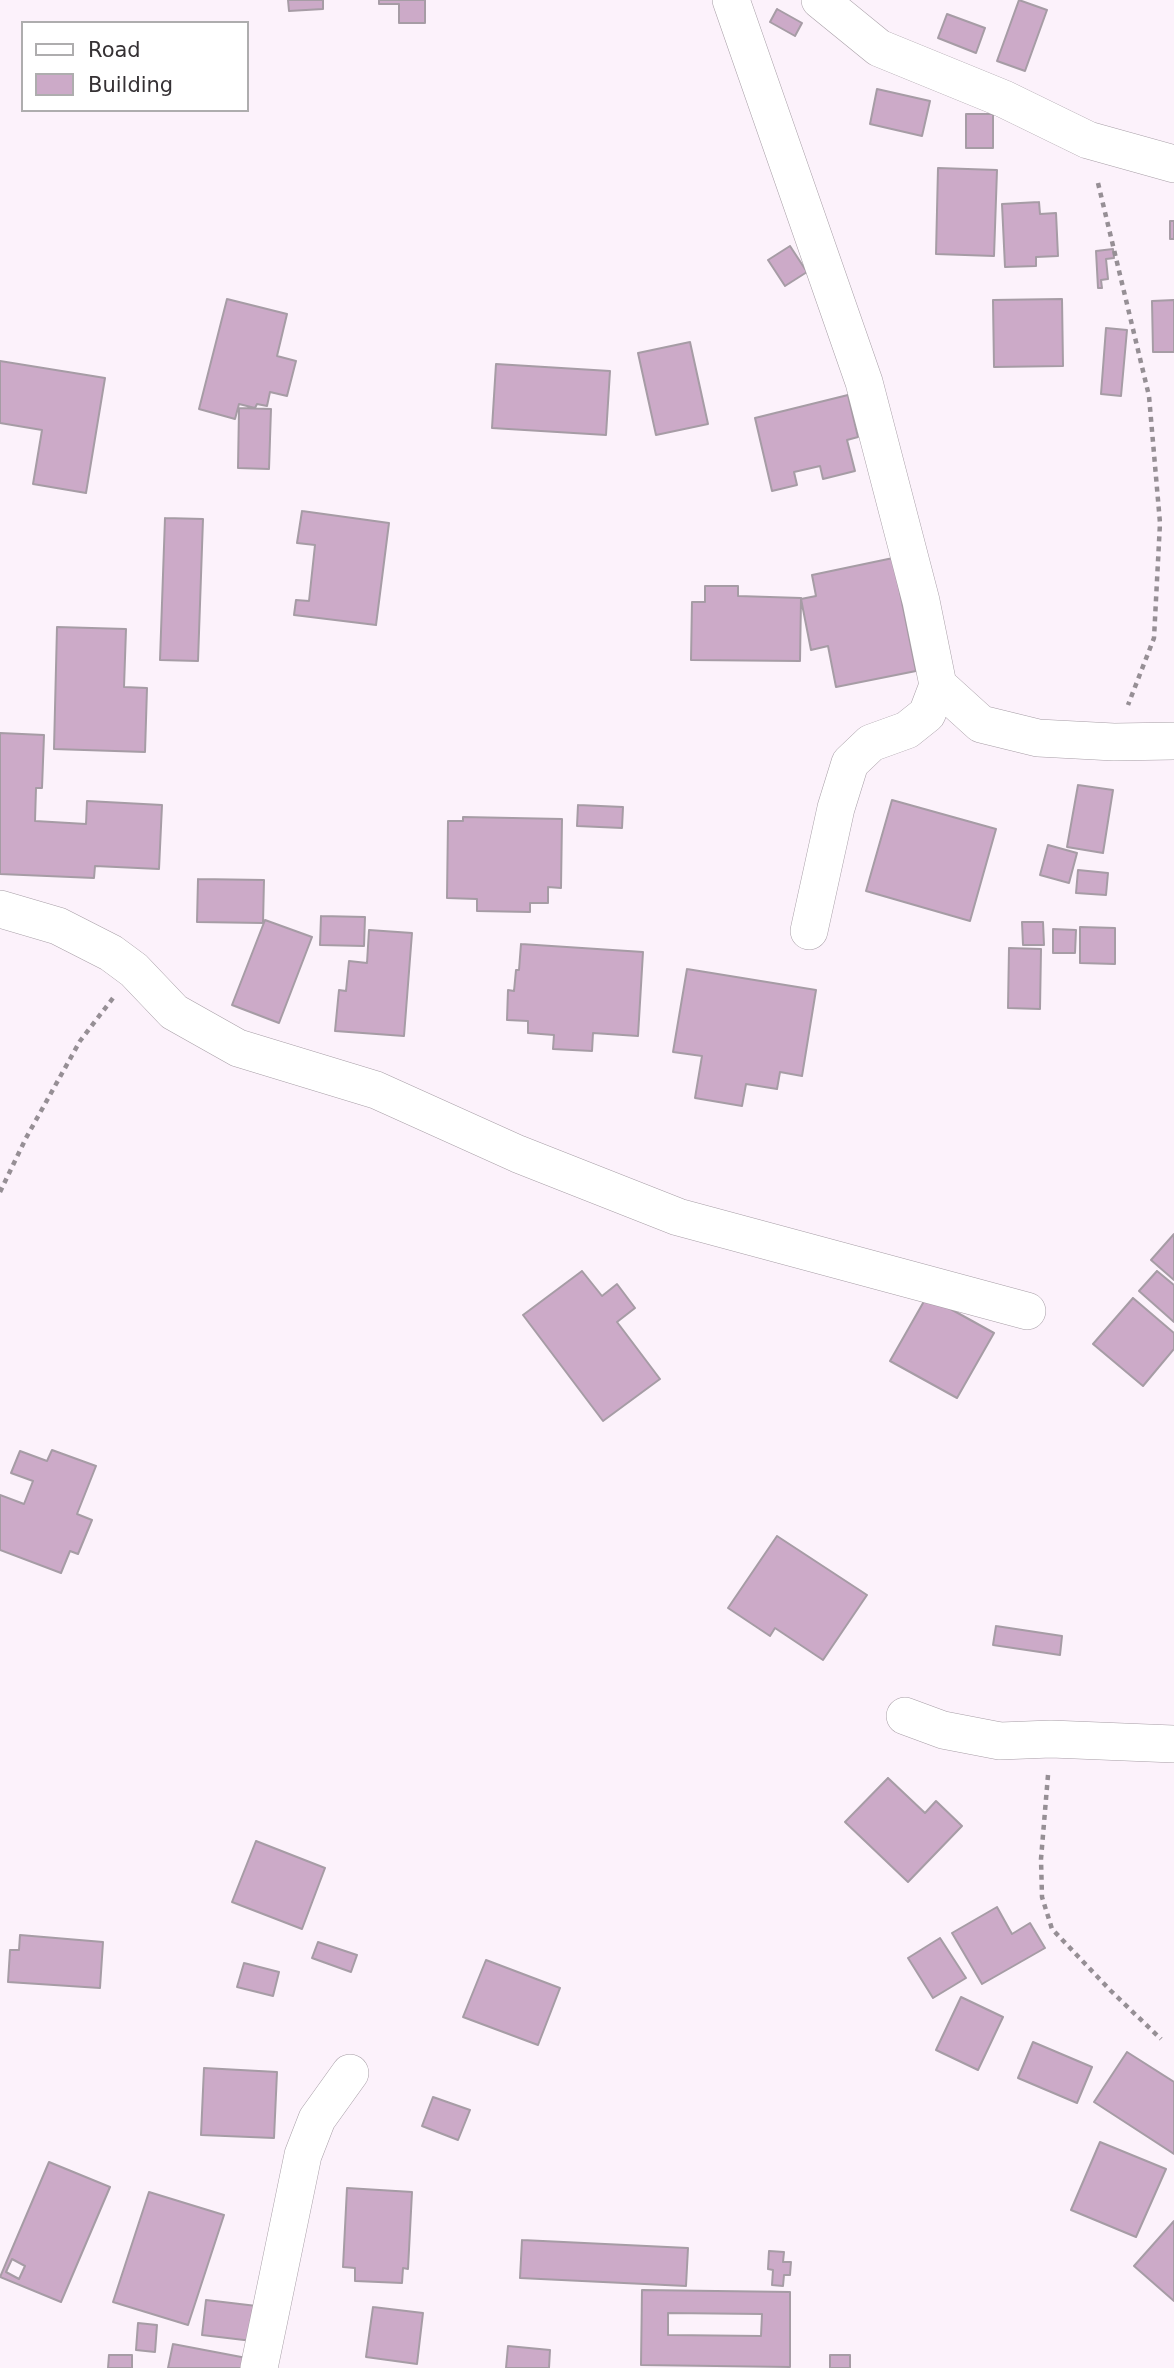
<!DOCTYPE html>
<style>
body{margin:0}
#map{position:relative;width:1174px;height:2368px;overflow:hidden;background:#fcf2fb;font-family:"DejaVu Sans",sans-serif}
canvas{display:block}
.legend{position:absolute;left:21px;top:21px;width:228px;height:91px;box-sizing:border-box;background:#fff;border:2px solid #aeadae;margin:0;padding:9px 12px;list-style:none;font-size:21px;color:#353134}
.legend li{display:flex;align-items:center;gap:14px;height:35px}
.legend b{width:35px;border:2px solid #aeadae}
</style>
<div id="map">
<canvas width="1174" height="2368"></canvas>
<ul class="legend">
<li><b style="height:9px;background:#fff"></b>Road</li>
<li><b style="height:19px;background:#ccaac8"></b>Building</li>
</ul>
</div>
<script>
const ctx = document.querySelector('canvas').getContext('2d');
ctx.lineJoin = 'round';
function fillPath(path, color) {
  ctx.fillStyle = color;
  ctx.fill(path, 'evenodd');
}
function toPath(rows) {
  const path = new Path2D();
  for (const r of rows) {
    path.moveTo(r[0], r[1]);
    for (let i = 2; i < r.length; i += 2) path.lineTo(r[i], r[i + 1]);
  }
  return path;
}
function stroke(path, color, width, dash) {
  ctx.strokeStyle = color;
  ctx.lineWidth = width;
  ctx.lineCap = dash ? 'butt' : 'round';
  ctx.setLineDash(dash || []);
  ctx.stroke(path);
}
const building = toPath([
 [288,0,323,0,323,9,289,11,288,0],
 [379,0,425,0,425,23,399,23,399,4,379,4,379,0],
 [1019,0,1047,10,1025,71,997,61,1019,0],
 [777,9,802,23,795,36,770,22,777,9],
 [947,14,985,28,976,53,938,38,947,14],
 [877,89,930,101,922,136,870,124,877,89],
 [966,114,993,114,993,148,966,148,966,114],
 [938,168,997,170,994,256,936,254,938,168],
 [1039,202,1040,214,1056,213,1058,256,1036,257,1036,266,1005,267,1002,204,1039,202],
 [1170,221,1174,221,1174,239,1170,239,1170,221],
 [790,246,807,272,785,286,768,260,790,246],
 [1113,249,1114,258,1106,259,1108,279,1101,280,1102,288,1098,288,1096,251,1113,249],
 [227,299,287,314,277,356,296,361,287,396,270,392,267,406,257,404,255,408,239,404,235,419,199,409,227,299],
 [1062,299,1063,366,994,367,993,300,1062,299],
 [1174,300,1174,352,1153,352,1152,301,1174,300],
 [1106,328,1127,330,1121,396,1101,394,1106,328],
 [690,342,708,424,656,435,638,353,690,342],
 [0,361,105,378,86,493,33,484,42,430,0,423,0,361],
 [496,364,610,371,606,435,492,428,496,364],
 [848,395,858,437,847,440,855,471,823,479,820,466,794,472,797,485,772,491,755,418,848,395],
 [239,408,271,409,269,469,238,468,239,408],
 [302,511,389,523,376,625,294,615,296,600,309,601,315,545,297,543,302,511],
 [165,518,203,519,198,661,160,660,165,518],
 [893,558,916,671,836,687,828,646,811,650,801,599,816,596,812,575,893,558],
 [705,586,738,586,738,596,801,598,800,661,691,660,692,602,705,602,705,586],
 [57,627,126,629,124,687,147,688,145,752,54,749,57,627],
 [0,733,44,735,42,788,36,788,35,821,86,824,87,801,162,805,159,869,95,866,94,878,0,874,0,733],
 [1078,785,1113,790,1103,853,1067,847,1078,785],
 [892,800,996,829,970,921,866,891,892,800],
 [578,805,623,807,622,828,577,826,578,805],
 [463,817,562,819,561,888,548,887,548,903,530,903,530,912,477,911,477,899,447,898,448,821,463,821,463,817],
 [1048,845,1077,853,1069,883,1040,875,1048,845],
 [1078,870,1108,873,1106,895,1076,893,1078,870],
 [198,879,264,880,263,923,197,922,198,879],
 [321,916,365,917,364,946,320,945,321,916],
 [265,920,312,937,279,1023,232,1005,265,920],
 [1022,922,1043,922,1044,945,1023,945,1022,922],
 [1080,927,1115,928,1115,964,1080,963,1080,927],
 [1053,929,1076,930,1075,953,1053,953,1053,929],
 [369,930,412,933,404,1036,335,1031,339,990,346,991,349,961,367,963,369,930],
 [521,944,643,952,638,1036,593,1033,592,1051,553,1049,554,1035,528,1033,528,1021,507,1020,508,990,514,991,516,970,519,970,521,944],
 [1009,948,1041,949,1040,1009,1008,1008,1009,948],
 [687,969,816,990,802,1076,780,1072,777,1089,746,1084,742,1106,695,1098,702,1056,673,1052,687,969],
 [1174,1234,1174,1280,1151,1260,1174,1234],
 [582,1271,602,1296,617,1284,635,1308,617,1322,660,1379,603,1421,523,1315,582,1271],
 [1157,1271,1174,1285,1174,1322,1139,1291,1157,1271],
 [927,1296,994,1333,957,1398,890,1361,927,1296],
 [1133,1298,1174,1333,1174,1349,1143,1386,1093,1344,1133,1298],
 [52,1450,96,1466,77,1514,92,1520,78,1554,70,1551,61,1573,0,1550,0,1495,24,1504,33,1481,11,1473,20,1451,47,1461,52,1450],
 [777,1536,867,1595,823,1660,775,1628,770,1636,728,1608,777,1536],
 [996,1626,1062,1636,1060,1655,993,1645,996,1626],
 [888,1778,925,1813,936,1801,962,1826,908,1882,845,1822,888,1778],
 [256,1841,325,1868,302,1929,232,1902,256,1841],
 [997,1907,1012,1934,1030,1923,1045,1948,982,1984,952,1933,997,1907],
 [20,1935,103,1942,100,1988,8,1982,10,1950,19,1950,20,1935],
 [940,1938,966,1978,933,1998,908,1958,940,1938],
 [318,1942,357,1955,351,1972,312,1958,318,1942],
 [486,1960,560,1988,538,2045,463,2017,486,1960],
 [244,1963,279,1972,273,1996,237,1987,244,1963],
 [961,1997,1003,2017,978,2070,936,2050,961,1997],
 [1033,2042,1092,2067,1077,2103,1018,2078,1033,2042],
 [1127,2052,1174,2082,1174,2154,1094,2102,1127,2052],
 [204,2068,277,2072,274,2138,201,2135,204,2068],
 [433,2097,470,2110,458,2140,422,2126,433,2097],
 [1100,2142,1166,2169,1136,2237,1071,2210,1100,2142],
 [49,2162,110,2187,61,2302,0,2277,49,2162],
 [12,2259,25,2266,19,2279,6,2272,12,2259],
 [347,2188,412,2192,408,2269,403,2268,402,2283,355,2281,355,2268,343,2267,347,2188],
 [149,2192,224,2215,188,2325,113,2302,149,2192],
 [1174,2221,1174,2301,1134,2266,1174,2221],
 [522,2240,688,2248,686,2286,520,2278,522,2240],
 [769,2251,784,2252,783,2262,791,2262,790,2275,784,2275,783,2286,772,2285,773,2270,768,2269,769,2251],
 [642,2290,790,2292,790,2367,641,2365,642,2290],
 [668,2313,762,2314,761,2336,668,2335,668,2313],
 [206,2300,265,2307,261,2342,202,2335,206,2300],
 [373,2307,423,2313,417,2364,366,2357,373,2307],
 [138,2323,157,2325,155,2352,136,2350,138,2323],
 [173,2344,257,2360,256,2368,168,2368,173,2344],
 [508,2346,550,2350,549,2368,506,2368,508,2346],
 [109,2355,132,2355,132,2368,108,2368,109,2355],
 [830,2355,850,2355,850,2368,830,2368,830,2355]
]);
const path = toPath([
 [1098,183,1149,396,1160,523,1154,638,1128,705],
 [0,1192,26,1138,80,1041,113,998],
 [1048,1775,1041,1859,1042,1897,1052,1929,1111,1991,1161,2039]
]);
const street = toPath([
 [731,0,864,382,921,601,938,685,927,714,907,730,871,743,850,763,836,808,809,931],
 [820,0,879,48,1004,99,1088,140,1174,164],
 [938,685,981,724,1038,738,1114,742,1174,741],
 [0,909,58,926,111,953,134,970,174,1012,238,1048,376,1090,518,1154,678,1217,1027,1311],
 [905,1716,943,1730,1000,1741,1051,1739,1174,1744],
 [259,2368,303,2155,317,2119,350,2073]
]);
fillPath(building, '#ccaac8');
stroke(building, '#a69ca5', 2);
stroke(street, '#a79ea6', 38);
stroke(path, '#968f95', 4.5, [5, 5]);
stroke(street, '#fff', 37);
</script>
